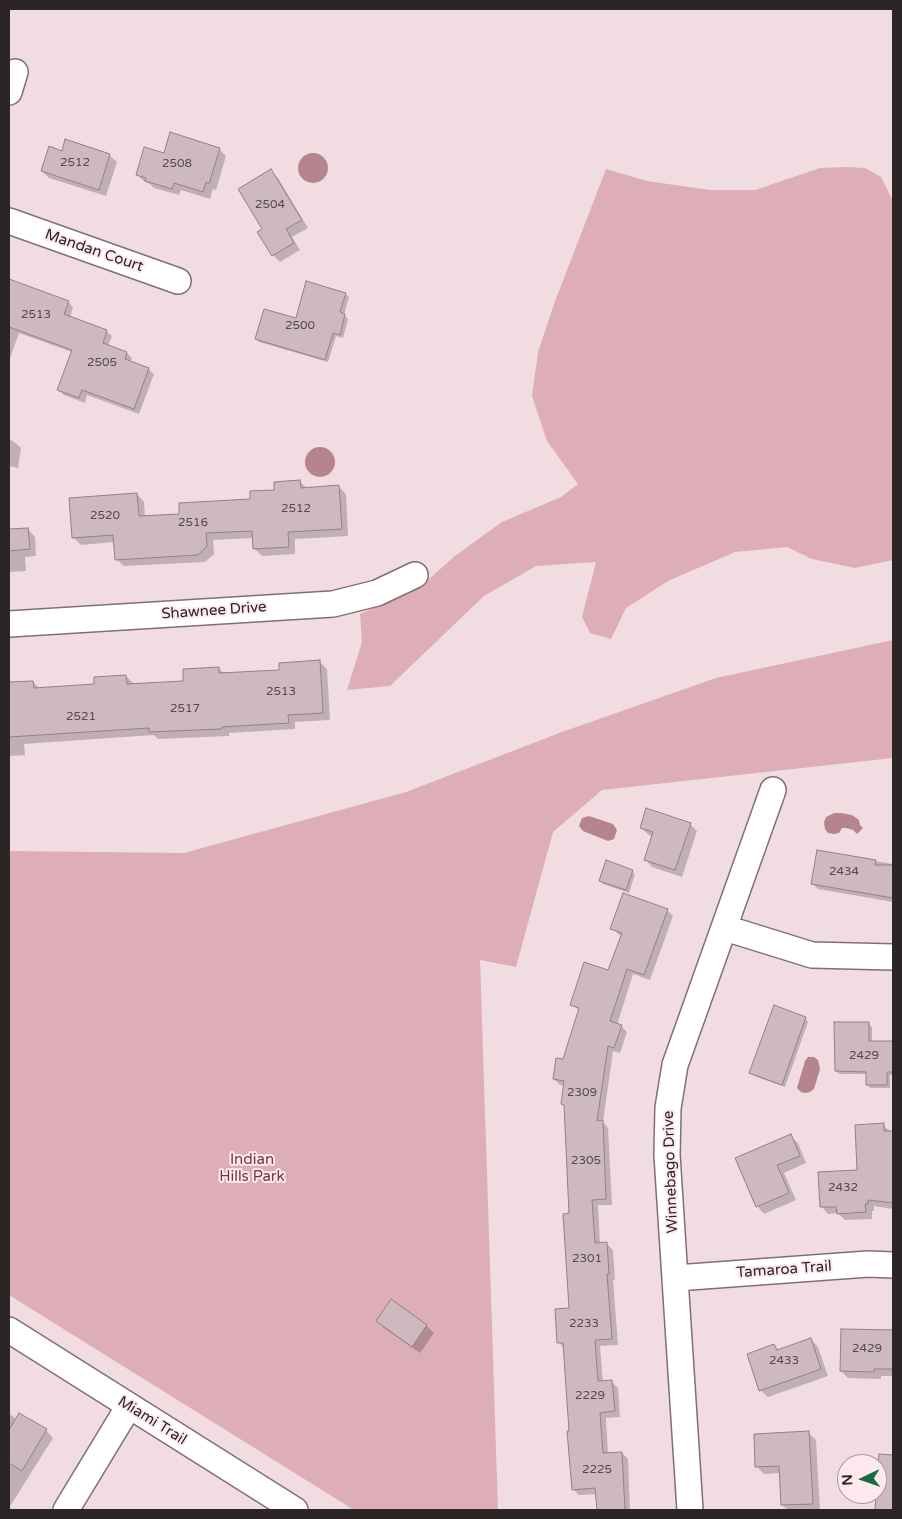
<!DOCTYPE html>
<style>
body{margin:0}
#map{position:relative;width:902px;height:1519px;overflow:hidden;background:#f1dde1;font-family:"Varela Round",sans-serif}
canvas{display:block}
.frame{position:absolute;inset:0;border:10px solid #2c2526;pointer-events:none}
.north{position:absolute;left:837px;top:1454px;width:50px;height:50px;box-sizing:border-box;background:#feeaee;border:1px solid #aa9b9e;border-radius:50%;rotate:267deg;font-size:14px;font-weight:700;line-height:20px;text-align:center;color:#2c2526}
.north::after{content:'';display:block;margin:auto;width:18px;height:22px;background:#186c3d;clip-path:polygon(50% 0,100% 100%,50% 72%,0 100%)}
</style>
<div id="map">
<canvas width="902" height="1519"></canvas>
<div class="frame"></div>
<div class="north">N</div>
</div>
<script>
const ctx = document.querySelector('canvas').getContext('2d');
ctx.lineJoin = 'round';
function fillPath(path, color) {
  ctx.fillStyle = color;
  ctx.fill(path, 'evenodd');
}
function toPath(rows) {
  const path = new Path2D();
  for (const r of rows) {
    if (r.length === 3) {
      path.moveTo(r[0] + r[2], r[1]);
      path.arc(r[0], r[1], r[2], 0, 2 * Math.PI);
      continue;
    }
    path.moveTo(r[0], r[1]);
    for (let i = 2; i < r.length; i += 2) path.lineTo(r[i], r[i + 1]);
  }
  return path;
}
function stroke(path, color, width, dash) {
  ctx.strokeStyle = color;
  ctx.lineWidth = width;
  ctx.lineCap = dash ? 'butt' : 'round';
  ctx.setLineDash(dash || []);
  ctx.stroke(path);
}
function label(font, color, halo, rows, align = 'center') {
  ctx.font = font + ' "Varela Round",sans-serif';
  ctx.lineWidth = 4;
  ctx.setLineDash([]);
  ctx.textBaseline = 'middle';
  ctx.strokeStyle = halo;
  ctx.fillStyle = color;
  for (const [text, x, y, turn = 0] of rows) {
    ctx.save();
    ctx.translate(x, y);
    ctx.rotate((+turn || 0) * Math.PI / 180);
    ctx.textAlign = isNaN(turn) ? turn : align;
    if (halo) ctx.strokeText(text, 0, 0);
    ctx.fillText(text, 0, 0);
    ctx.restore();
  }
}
const green = toPath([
 [847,167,865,168,881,177,893,201,893,560,855,568,812,559,787,547,735,552,668,581,626,608,611,639,590,633,582,617,596,562,536,566,484,596,390,686,347,690,362,642,360,614,421,586,455,556,502,522,561,497,578,484,547,441,532,396,538,352,554,304,606,169,647,181,710,190,755,190,820,168],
 [893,640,893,758,602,790,553,832,516,967,480,960,498,1510,354,1510,9,1295,9,851,184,853,406,792,562,732,716,678]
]);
const water = toPath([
 [313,168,15],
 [320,462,15],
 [834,813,841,813,852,815,859,820,860,825,863,828,857,834,853,830,846,828,842,828,839,833,834,834,828,833,825,829,824,822,826,817],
 [589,816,613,824,617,830,614,839,608,841,583,831,579,826,582,818],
 [808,1057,814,1057,818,1060,820,1069,814,1089,810,1092,805,1093,801,1092,797,1088,805,1061]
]);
const shadow = toPath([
 [219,149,226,156,216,190,213,189,210,199,181,190,179,195,154,188,150,184,145,182,137,175,164,154],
 [109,155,117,162,106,196,49,178,42,171],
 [271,171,278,178,308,228,292,237,300,250,280,262,273,255],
 [9,281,68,302,73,307,70,318,106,331,112,336,108,346,127,353,132,358,130,362,148,369,154,374,139,414,87,395,85,403,64,395,58,390,72,352,19,333,9,361],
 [345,294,349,297,344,315,348,319,343,338,336,336,328,362,259,342,256,339,297,320],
 [9,440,13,441,21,448,18,468,9,466],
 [300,482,307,488,339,487,346,494,348,536,295,539,295,554,262,556,255,549,254,538,213,540,214,554,205,562,124,566,116,559,115,542,81,545,73,537,137,494,144,502,145,517,180,515,252,500],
 [28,529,35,537,36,556,25,557,26,571,9,572,9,530],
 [320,662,327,669,330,720,295,722,295,729,229,733,229,736,158,739,154,735,24,744,25,755,9,756,9,684,33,682,40,689,95,685,126,676,133,683,133,685,185,683,219,668,224,674,280,671],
 [690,824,697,831,682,877,652,867,645,859,653,837,649,835,641,828],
 [818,852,893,864,893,902,818,889,813,884],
 [632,871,635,874,629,893,603,884,600,881],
 [667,910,673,916,650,980,633,974,617,1025,621,1026,627,1032,620,1053,613,1051,603,1122,608,1128,612,1205,598,1205,600,1244,607,1244,613,1250,615,1280,613,1280,618,1345,600,1346,603,1382,612,1382,618,1388,620,1417,606,1418,608,1454,622,1453,628,1459,630,1510,598,1510,597,1494,579,1495,573,1489,571,1433,564,1348,559,1342,571,1309,571,1215,565,1107,562,1104,565,1086,560,1085,554,1079,564,1060,580,1011,571,1004,609,972,622,936,618,934,612,928],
 [805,1018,808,1022,785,1087,754,1076,751,1073],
 [869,1024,872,1027,872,1042,893,1042,893,1075,890,1075,890,1088,870,1088,867,1084,867,1074,839,1074,836,1071],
 [883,1125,890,1131,891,1153,893,1154,893,1209,874,1206,874,1211,872,1211,872,1219,845,1220,838,1213,828,1214,822,1207,859,1171],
 [790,1136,798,1143,806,1163,784,1173,796,1200,764,1214,757,1206],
 [391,1301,427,1326,434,1333,420,1353,384,1328,377,1321],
 [842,1330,893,1331,893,1376,881,1376,881,1379,848,1378,841,1371],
 [811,1339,818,1347,828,1376,768,1397,760,1390,774,1346,779,1350],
 [9,1414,17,1419,46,1430,53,1438,9,1508],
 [809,1433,816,1440,820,1510,788,1510,782,1505,780,1473,764,1474,757,1467],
 [880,1458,893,1459,893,1510,876,1510]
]);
const building = toPath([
 [170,132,220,148,209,184,206,182,203,192,174,183,172,189,145,181,146,178,136,175,144,147,164,153,170,132],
 [65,139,110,154,99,190,41,171,49,146,62,151,65,139],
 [271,169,302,220,286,229,294,243,272,256,257,232,262,229,238,189,271,169],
 [9,279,69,301,64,314,107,330,103,343,127,352,125,359,149,368,134,409,82,390,79,398,57,390,72,350,9,327,9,279],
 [306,281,346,293,340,312,345,314,340,335,333,333,325,360,255,339,264,309,296,318,306,281],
 [300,480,301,488,339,485,342,529,288,532,289,547,253,549,252,531,206,533,207,546,198,555,115,560,113,535,72,538,69,498,137,493,139,516,179,514,179,503,250,499,250,491,274,490,274,482,300,480],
 [28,528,30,549,9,551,9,529,28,528],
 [320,660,323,713,288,715,289,723,222,727,222,729,149,732,149,728,9,737,9,682,33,681,34,688,94,684,94,677,126,675,127,684,183,681,183,669,219,667,219,673,279,670,279,663,320,660],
 [646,808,691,823,675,870,644,860,653,832,640,828,646,808],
 [817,850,876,860,875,865,893,865,893,898,811,884,817,850],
 [606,860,633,870,626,890,599,881,606,860],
 [623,893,668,909,644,975,627,969,610,1021,622,1025,614,1048,608,1046,597,1121,603,1120,606,1199,592,1200,595,1243,607,1242,609,1274,607,1274,612,1339,595,1340,598,1381,612,1380,615,1411,600,1413,603,1453,622,1452,625,1510,597,1510,595,1488,572,1490,567,1431,569,1431,563,1343,557,1343,555,1309,569,1308,563,1214,569,1213,564,1105,561,1104,564,1081,553,1079,556,1058,563,1059,579,1008,570,1005,584,962,608,970,622,933,610,929,623,893],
 [774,1005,806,1017,782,1085,749,1073,774,1005],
 [834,1022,869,1022,869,1041,893,1041,893,1072,887,1072,887,1085,866,1085,866,1072,835,1071,834,1022],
 [884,1123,884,1131,893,1131,893,1203,868,1200,868,1204,865,1204,866,1212,837,1214,836,1207,820,1207,818,1172,857,1170,855,1125,884,1123],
 [791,1134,800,1156,777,1165,789,1193,756,1207,735,1158,791,1134],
 [391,1299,427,1325,412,1347,376,1321,391,1299],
 [841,1329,893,1330,893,1369,874,1369,874,1372,840,1371,841,1329],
 [811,1338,821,1369,759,1391,747,1354,774,1344,777,1350,811,1338],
 [19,1413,47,1429,22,1471,9,1463,9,1430,19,1413],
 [809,1431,813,1504,781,1505,779,1466,755,1467,754,1434,809,1431],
 [879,1454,893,1455,893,1510,875,1510,879,1454]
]);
const minor = toPath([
 [9,92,15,72],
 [9,221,178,281],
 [9,624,333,604,377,593,415,575],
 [725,928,812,955,893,957],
 [676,1278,868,1264,893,1265],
 [9,1330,295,1510],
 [66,1510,129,1406],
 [690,1510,667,1155,668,1108,675,1065,773,790]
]);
const numberNames = [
 ["2512",75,163],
 ["2508",177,164],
 ["2504",270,205],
 ["2513",36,315],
 ["2500",300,326],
 ["2505",102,363],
 ["2512",296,509],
 ["2520",105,516],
 ["2516",193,523],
 ["2513",281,692],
 ["2517",185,709],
 ["2521",81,717],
 ["2434",844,872],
 ["2429",864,1056],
 ["2309",582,1093],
 ["2305",586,1161],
 ["2432",843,1188],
 ["2301",587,1259],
 ["2233",584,1324],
 ["2429",867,1349],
 ["2433",784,1361],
 ["2229",590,1396],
 ["2225",597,1470]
];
const streetNames = [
 ["Mandan Court",94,251,19],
 ["Shawnee Drive",214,611,-4],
 ["Winnebago Drive",671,1172,-92],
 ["Tamaroa Trail",784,1270,-4],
 ["Miami Trail",152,1421,32]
];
const parkNames = [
 ["Indian",252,1160],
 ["Hills Park",252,1177]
];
fillPath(green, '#ddaeb8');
fillPath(water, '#b5848f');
fillPath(shadow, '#0003');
fillPath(building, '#cebabe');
stroke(building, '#928084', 1);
stroke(minor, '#816f73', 28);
stroke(minor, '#fff', 25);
label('12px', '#544a4c', null, numberNames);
label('15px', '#2c2526', '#feeaee', streetNames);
label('15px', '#733446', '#feeaee', parkNames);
</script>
